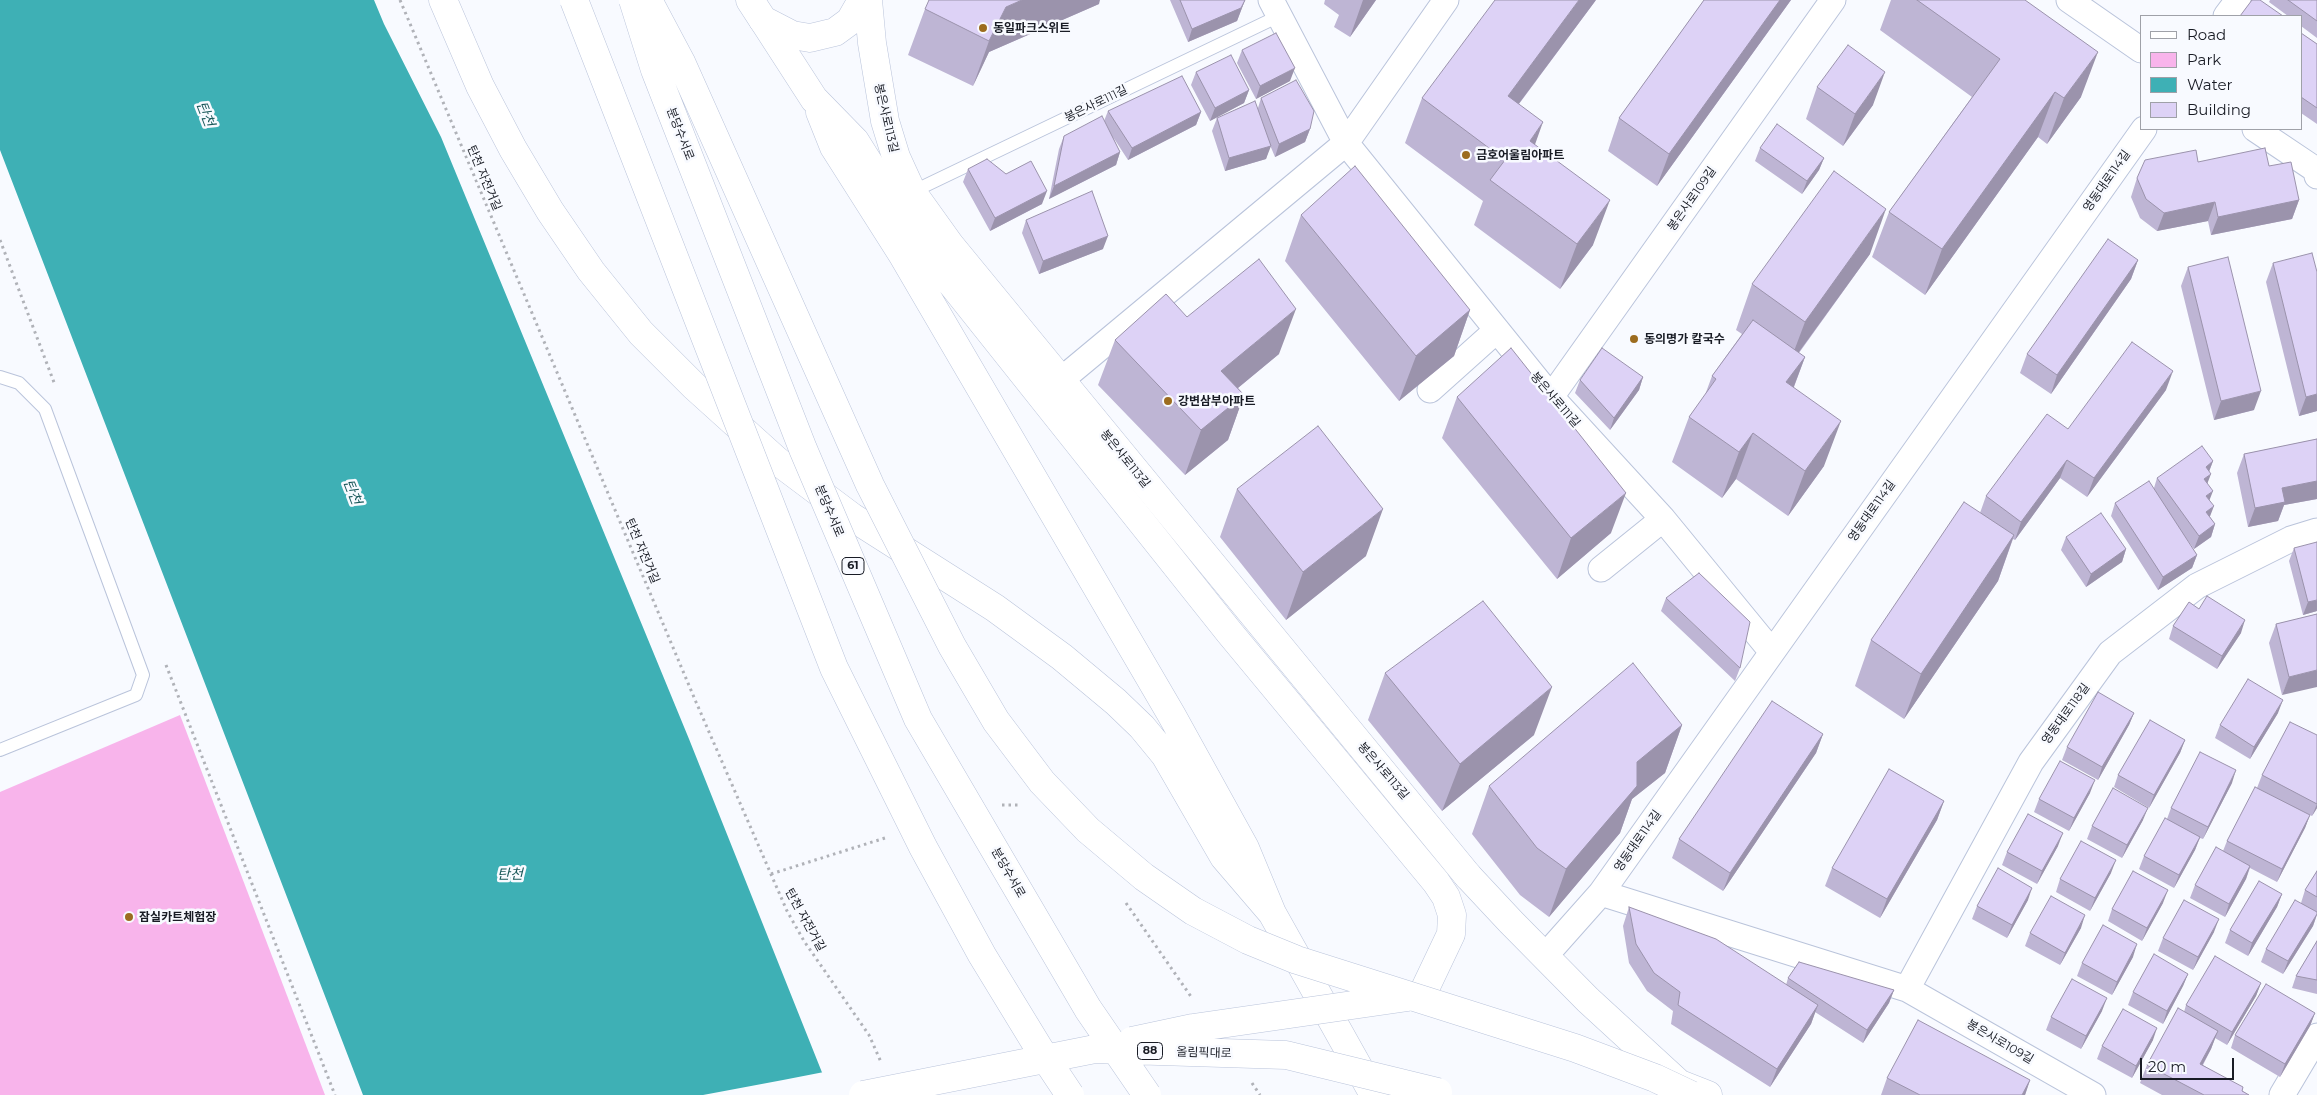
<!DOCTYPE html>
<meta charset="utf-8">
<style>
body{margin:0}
#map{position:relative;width:2317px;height:1095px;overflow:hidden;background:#f8faff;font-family:Montserrat,sans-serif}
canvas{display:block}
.legend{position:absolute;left:2140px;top:15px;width:162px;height:115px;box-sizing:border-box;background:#f8faff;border:1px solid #9fa1a8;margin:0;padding:6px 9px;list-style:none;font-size:15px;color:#191c25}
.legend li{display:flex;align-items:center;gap:10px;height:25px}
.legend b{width:25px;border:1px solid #9fa1a8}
.scale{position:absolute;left:2140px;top:1058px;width:94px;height:22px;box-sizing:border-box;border:2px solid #191c25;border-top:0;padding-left:6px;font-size:15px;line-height:18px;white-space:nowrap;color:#191c25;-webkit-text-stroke:4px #f8faff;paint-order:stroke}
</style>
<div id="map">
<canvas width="2317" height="1095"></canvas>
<ul class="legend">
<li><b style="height:6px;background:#fff"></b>Road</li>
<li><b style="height:14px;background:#f8b4eb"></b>Park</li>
<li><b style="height:14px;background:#3eb0b5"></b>Water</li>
<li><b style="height:14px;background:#ddd2f6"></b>Building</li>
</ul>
<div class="scale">20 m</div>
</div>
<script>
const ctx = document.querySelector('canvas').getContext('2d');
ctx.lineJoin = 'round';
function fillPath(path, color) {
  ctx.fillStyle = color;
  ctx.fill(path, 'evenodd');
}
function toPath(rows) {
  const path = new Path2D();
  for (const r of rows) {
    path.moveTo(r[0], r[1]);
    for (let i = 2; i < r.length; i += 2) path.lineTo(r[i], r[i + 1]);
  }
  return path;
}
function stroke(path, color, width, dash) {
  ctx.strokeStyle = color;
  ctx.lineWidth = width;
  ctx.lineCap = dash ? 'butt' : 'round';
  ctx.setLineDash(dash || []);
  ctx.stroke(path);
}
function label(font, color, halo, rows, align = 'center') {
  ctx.font = font + ' Montserrat,"Noto Sans KR",sans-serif';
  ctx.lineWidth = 5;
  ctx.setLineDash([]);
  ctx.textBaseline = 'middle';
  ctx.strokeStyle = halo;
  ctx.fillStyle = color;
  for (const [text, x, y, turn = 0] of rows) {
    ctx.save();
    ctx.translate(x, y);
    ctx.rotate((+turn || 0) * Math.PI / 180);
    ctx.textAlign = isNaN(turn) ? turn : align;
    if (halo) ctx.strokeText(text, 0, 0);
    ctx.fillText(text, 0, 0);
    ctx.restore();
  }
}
const green = toPath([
 [180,715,325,1095,0,1095,0,792]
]);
const water = toPath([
 [0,0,374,0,384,24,441,137,689,739,831,1095,363,1095,0,150]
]);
const pier = toPath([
 [824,1072,833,1095,703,1095,783,1080]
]);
const path = toPath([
 [400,0,696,702,787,911,804,941,869,1035,881,1062],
 [0,240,55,385],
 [166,665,335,1095],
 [1002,805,1021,805],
 [771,874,885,838],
 [1126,903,1192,998],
 [1252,1083,1260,1095]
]);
const lane = toPath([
 [912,192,1279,16],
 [0,377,19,383,45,409,143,675,136,695,0,750]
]);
const street = toPath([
 [1271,0,1346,143,1551,397,1663,519,1772,652],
 [2069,0,2141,50],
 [2226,16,2238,0],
 [2255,129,2316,170,2317,176],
 [1061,380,1346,143,1446,0],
 [1430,390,1497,330],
 [1551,397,1833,0],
 [1601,569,1663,519],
 [1601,893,1907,989,2093,1095],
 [1545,956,1601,893,2144,129],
 [1907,989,2031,762,2110,653,2197,586,2291,539,2317,531],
 [2282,1095,2317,1036]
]);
const secondary = toPath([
 [750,0,763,20,792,35,810,38,835,32,850,21,862,0],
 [868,0,872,43,885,121,896,157,912,192,950,245,1468,876]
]);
const highway = toPath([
 [443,0,480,86,513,149,550,211,591,271,641,333,694,386,776,460,852,517,995,608,1062,657,1116,702,1142,727,1165,755,1224,857,1272,913],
 [763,20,814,99,855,141,917,240,1229,632,1436,882,1446,897,1452,915,1451,934,1422,995],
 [820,112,834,147,902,254,1171,714,1245,848,1272,913,1374,1095],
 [1468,876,1511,922,1588,1000,1686,1090],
 [1680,1084,1708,1095]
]);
const highwayBridge = toPath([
 [574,0,834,668,923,847,982,955,1040,1050,1070,1095],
 [633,0,655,70,803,449,918,719,1088,1009,1147,1095],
 [648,0,681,62,870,485,952,646,996,721,1042,782,1088,830,1144,877,1193,911,1248,940,1297,960,1575,1048,1655,1078,1691,1095],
 [1132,1041,1193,1028,1408,997],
 [863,1095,1095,1049,1286,1055,1438,1092]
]);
const wall = toPath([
 [1170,0,1245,0,1237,21,1188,42],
 [1325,0,1376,0,1350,37,1334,27,1339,15,1324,4],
 [1596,0,1519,104,1535,145,1593,245,1560,289,1474,225,1483,201,1405,143,1422,98],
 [1704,0,1791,0,1657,186,1608,151,1619,118],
 [1891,0,2025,0,2081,97,2047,144,2038,137,1925,295,1872,257,1889,212,1972,97,1880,30],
 [2270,0,2317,0,2317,38,2301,26,2301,16,2288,16,2269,2],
 [1099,4,989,52,973,86,908,55,925,9],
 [2301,33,2317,44,2317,124,2301,113],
 [1242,50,1290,81,1256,99,1237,63],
 [1196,72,1249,90,1244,103,1210,121,1191,85],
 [1817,87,1873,105,1843,146,1806,119],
 [1261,98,1310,129,1305,142,1275,157,1270,145,1266,159,1225,171,1212,131,1217,118,1258,108],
 [1108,111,1201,112,1196,125,1128,160,1113,137,1120,152,1116,165,1049,199,1059,149,1064,136,1104,121],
 [1760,148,1824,158,1819,170,1802,194,1755,161],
 [2198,162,2269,166,2299,200,2292,219,2211,235,2208,221,2157,231,2140,218,2131,197,2137,178],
 [968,169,1006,174,1042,204,990,231,963,182],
 [1301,215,1470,310,1454,356,1399,401,1285,261],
 [1026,220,1103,249,1039,274,1022,233],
 [1870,254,1799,353,1805,357,1794,387,1824,466,1788,516,1736,479,1722,498,1672,462,1689,417,1705,395,1712,376,1742,334,1736,330,1752,284],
 [2138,260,2131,279,2051,394,2020,373,2027,354],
 [2273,263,2317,411,2299,416,2266,282],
 [2188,267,2254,410,2214,420,2181,286],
 [1187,317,1279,354,1238,388,1244,395,1228,440,1185,475,1098,385,1115,340],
 [1643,377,1639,390,1610,430,1575,393,1580,380],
 [2166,390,2087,497,2060,478,2015,540,2013,539,1998,581,1904,719,1855,686,1871,640,1980,513,1986,496,2068,429],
 [1457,397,1611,533,1557,579,1442,438],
 [2317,439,2317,499,2284,505,2278,521,2248,527,2237,473,2244,454],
 [2213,461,2209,472,2207,484,2209,500,2210,517,2215,524,2211,537,2194,549,2180,530,2197,555,2192,568,2158,590,2111,516,2115,503,2154,488,2157,478],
 [1237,489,1366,556,1286,620,1220,537],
 [2066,537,2126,549,2122,562,2086,587,2061,550],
 [2294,548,2317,611,2303,615,2289,561],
 [1666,598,1740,668,1735,681,1661,611],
 [2199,609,2241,633,2217,669,2169,639,2173,626],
 [2317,614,2282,695,2269,643,2276,624],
 [1385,673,1534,735,1442,811,1368,720],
 [2134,713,2129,725,2098,780,2062,760,2067,747],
 [2278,713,2250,759,2215,738,2220,725],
 [1682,725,1665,773,1632,799,1620,833,1549,917,1520,895,1472,834,1489,786],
 [1823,734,1816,753,1723,891,1672,858,1679,839],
 [2317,735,2317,808,2312,816,2295,807,2310,815,2305,828,2277,882,2250,868,2246,879,2225,917,2190,898,2195,885,2223,851,2227,841,2257,788,2262,775],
 [2185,740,2180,753,2149,808,2114,787,2118,775],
 [2232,783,2203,839,2200,838,2195,850,2174,888,2139,869,2144,856,2167,819,2171,808],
 [2090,793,2069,831,2034,812,2039,799],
 [1944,801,1937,820,1880,918,1825,886,1832,868],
 [2143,820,2122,858,2087,839,2092,826],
 [2058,846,2037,884,2002,865,2007,852],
 [2317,871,2317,915,2313,926,2283,974,2261,962,2266,949,2301,903,2305,890],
 [2111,873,2090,911,2056,892,2060,879],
 [2282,894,2277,907,2248,956,2225,943,2230,930],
 [2028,900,2007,938,1972,919,1977,906],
 [2163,903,2142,941,2108,921,2112,909],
 [1629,907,1786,985,1788,978,1894,990,1889,1003,1863,1043,1815,1012,1811,1024,1770,1087,1671,1024,1673,1011,1647,991,1629,963,1623,926],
 [2081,928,2060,965,2025,946,2030,933],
 [2214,932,2193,970,2158,951,2163,938],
 [2317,941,2317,994,2292,988,2296,976],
 [2133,957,2112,995,2077,976,2082,963],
 [2188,974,2183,986,2163,1024,2128,1005,2133,992],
 [2261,983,2256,996,2227,1045,2215,1038,2211,1049,2203,1065,2249,1095,2162,1095,2140,1083,2147,1065,2184,1012,2186,1005],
 [2102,1011,2081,1049,2046,1030,2051,1017],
 [2315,1013,2310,1026,2280,1077,2231,1048,2235,1035],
 [2153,1040,2132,1078,2097,1059,2102,1046],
 [1887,1078,2030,1080,2025,1095,1881,1095]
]);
const shadedWall = toPath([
 [1022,0,1100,0,1099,4,989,52,973,86,989,41,1006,7],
 [1245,0,1237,21,1188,42,1192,29],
 [1363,0,1376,0,1350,37],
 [1579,0,1596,0,1491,141,1508,96],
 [1780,0,1791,0,1657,186,1669,154],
 [2098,52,2081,97,2047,144,2064,98],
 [1295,68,1290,81,1256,99,1260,86],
 [1885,72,1873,105,1843,146,1855,114],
 [1249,90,1244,103,1210,121,1215,108],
 [2055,92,2038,137,1925,295,1942,249],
 [1201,112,1196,125,1128,160,1132,148],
 [1543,122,1527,167,1530,141],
 [1310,129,1305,142,1275,157,1279,144],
 [1271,146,1266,159,1225,171,1229,158],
 [1120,152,1116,165,1049,199,1054,186],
 [1824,158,1819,170,1802,194,1807,181],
 [1047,191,1042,204,990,231,995,218],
 [1610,200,1593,245,1560,289,1577,244],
 [2299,200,2292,219,2211,235,2218,217],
 [2215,202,2208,221,2157,231,2164,213],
 [1886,209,1870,254,1788,367,1805,322],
 [1108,236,1103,249,1039,274,1043,261],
 [2138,260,2131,279,2051,394,2057,375],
 [1296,309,1279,354,1204,416,1221,371],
 [1470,310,1454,356,1399,401,1416,356],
 [1805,357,1788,402,1786,382],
 [2173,371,2166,390,2087,497,2094,478],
 [1643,377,1639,390,1610,430,1614,418],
 [2261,391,2254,410,2214,420,2221,401],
 [2317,394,2317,411,2299,416,2306,397],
 [1244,395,1228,440,1185,475,1201,430],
 [1841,421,1824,466,1788,516,1805,471],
 [1753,433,1736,479,1722,498,1739,452],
 [2067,460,2060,478,2015,540,2021,522],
 [2213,461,2208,474,2206,467],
 [2211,474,2206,487,2204,479],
 [2317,481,2317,499,2284,505,2278,521,2248,527,2255,508,2282,488],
 [2213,491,2208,504,2206,496],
 [1626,493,1611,533,1557,579,1571,538],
 [2214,506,2209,519,2206,512],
 [1383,509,1366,556,1286,620,1303,572],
 [2215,524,2211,537,2194,549,2199,536],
 [2014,535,1998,581,1904,719,1921,674],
 [2126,549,2122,562,2086,587,2091,574],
 [2197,555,2192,568,2158,590,2163,577],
 [2317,600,2317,611,2303,615,2308,602],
 [2245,620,2241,633,2217,669,2222,656],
 [2317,670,2317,687,2282,695,2289,677],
 [1552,687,1534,735,1442,811,1460,764],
 [2283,700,2278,713,2250,759,2254,747],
 [2134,713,2129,725,2098,780,2102,767],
 [1682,725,1665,773,1632,799,1620,833,1549,917,1566,869,1637,762],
 [1823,734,1816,753,1723,891,1730,873],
 [2185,740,2180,753,2149,808,2154,795],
 [2236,770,2232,783,2203,839,2208,827],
 [2095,780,2090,793,2069,831,2074,818],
 [1944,801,1937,820,1880,918,1887,899],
 [2317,804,2317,808,2312,816],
 [2148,808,2143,820,2122,858,2127,845],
 [2310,815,2305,828,2277,882,2282,869],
 [2063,833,2058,846,2037,884,2042,871],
 [2200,837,2195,850,2174,888,2179,875],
 [2116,860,2111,873,2090,911,2095,898],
 [2250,866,2246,879,2225,917,2229,904],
 [2032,888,2028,900,2007,938,2012,925],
 [2168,890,2163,903,2142,941,2147,928],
 [2282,894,2277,907,2248,956,2252,943],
 [2317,914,2313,926,2283,974,2288,961],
 [2085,915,2081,928,2060,965,2065,953],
 [2219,919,2214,932,2193,970,2198,957],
 [2137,944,2133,957,2112,995,2117,982],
 [2188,974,2183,986,2163,1024,2167,1011],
 [2261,983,2256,996,2227,1045,2232,1032],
 [1894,990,1889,1003,1863,1043,1867,1030],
 [2107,998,2102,1011,2081,1049,2086,1036],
 [1818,1005,1811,1024,1770,1087,1777,1069],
 [2315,1013,2310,1026,2280,1077,2285,1064],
 [2157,1028,2153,1040,2132,1078,2136,1066],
 [2218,1031,2211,1049,2193,1082,2200,1064],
 [2030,1080,2025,1095,2022,1095]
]);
const building = toPath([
 [929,0,1022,0,1006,7,989,41,925,9,929,0],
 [1180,0,1245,0,1241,8,1192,29,1180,0],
 [1495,0,1579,0,1508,96,1543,122,1530,141,1610,200,1577,244,1490,180,1505,160,1422,98,1495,0],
 [1704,0,1780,0,1669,154,1619,118,1704,0],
 [1917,0,2025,0,2098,52,2064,98,2055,92,1942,249,1889,212,2000,59,1917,0],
 [2252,0,2260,0,2283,16,2240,16,2252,0],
 [2288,0,2317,0,2317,21,2288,0],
 [1276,33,1295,68,1260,86,1242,50,1276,33],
 [2301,33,2317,44,2317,108,2301,97,2301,33],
 [1848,45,1885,72,1855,114,1817,87,1848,45],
 [1231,55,1249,90,1215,108,1196,72,1231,55],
 [1182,76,1201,112,1132,148,1108,111,1182,76],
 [1296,80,1314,111,1310,129,1279,144,1261,98,1296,80],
 [1255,101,1271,146,1229,158,1217,118,1255,101],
 [1102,116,1120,152,1054,186,1064,136,1102,116],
 [1777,124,1824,158,1807,181,1760,148,1777,124],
 [2265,148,2269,166,2291,162,2299,200,2218,217,2215,202,2164,213,2146,199,2137,178,2145,160,2196,150,2198,162,2265,148],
 [987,159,1006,174,1031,161,1047,191,995,218,968,169,987,159],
 [1355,166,1470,310,1416,356,1301,215,1355,166],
 [1834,171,1886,209,1805,322,1752,284,1834,171],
 [1092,191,1108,236,1043,261,1026,220,1092,191],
 [2108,239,2138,260,2057,375,2027,354,2108,239],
 [2312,253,2317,272,2317,394,2306,397,2273,263,2312,253],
 [2228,257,2261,391,2221,401,2188,267,2228,257],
 [1259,259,1296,309,1221,371,1244,395,1201,430,1115,340,1166,294,1187,317,1259,259],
 [1753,320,1805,357,1786,382,1841,421,1805,471,1753,433,1739,452,1689,417,1716,379,1712,376,1753,320],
 [2132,342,2173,371,2094,478,2067,460,2021,522,1986,496,2047,414,2068,429,2132,342],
 [1511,348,1626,493,1571,538,1457,397,1511,348],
 [1602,348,1643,377,1614,418,1580,380,1602,348],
 [1318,426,1383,509,1303,572,1237,489,1318,426],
 [2317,439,2317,481,2282,488,2285,502,2255,508,2244,454,2317,439],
 [2202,446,2213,461,2206,467,2211,474,2204,479,2213,491,2206,496,2214,506,2206,512,2215,524,2199,536,2157,478,2202,446],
 [2149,481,2197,555,2163,577,2115,503,2149,481],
 [1964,502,2014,535,1921,674,1871,640,1964,502],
 [2101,513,2126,549,2091,574,2066,537,2101,513],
 [2317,542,2317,600,2308,602,2294,548,2317,542],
 [1699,573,1750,622,1740,668,1666,598,1699,573],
 [2207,596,2245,620,2222,656,2173,626,2189,602,2199,609,2207,596],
 [1483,601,1552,687,1460,764,1385,673,1483,601],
 [2317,614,2317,670,2289,677,2276,624,2317,614],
 [1633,663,1682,725,1637,762,1637,786,1566,869,1537,848,1489,786,1633,663],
 [2248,679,2283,700,2254,747,2220,725,2248,679],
 [2098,692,2134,713,2102,767,2067,747,2098,692],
 [1772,701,1823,734,1730,873,1679,839,1772,701],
 [2150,720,2185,740,2154,795,2118,775,2150,720],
 [2290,722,2317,735,2317,804,2262,775,2290,722],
 [2200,752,2236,770,2208,827,2171,808,2200,752],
 [2060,761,2095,780,2074,818,2039,799,2060,761],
 [1889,769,1944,801,1887,899,1832,868,1889,769],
 [2255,787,2310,815,2282,869,2227,841,2255,787],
 [2113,788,2148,808,2127,845,2092,826,2113,788],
 [2028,814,2063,833,2042,871,2007,852,2028,814],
 [2165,818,2200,837,2179,875,2144,856,2165,818],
 [2081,841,2116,860,2095,898,2060,879,2081,841],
 [2216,847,2250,866,2229,904,2195,885,2216,847],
 [1998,868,2032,888,2012,925,1977,906,1998,868],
 [2133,871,2168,890,2147,928,2112,909,2133,871],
 [2317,871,2317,897,2305,890,2317,871],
 [2259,881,2282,894,2252,943,2230,930,2259,881],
 [2051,896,2085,915,2065,953,2030,933,2051,896],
 [2184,900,2219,919,2198,957,2163,938,2184,900],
 [2295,900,2317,912,2317,914,2288,961,2266,949,2295,900],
 [1629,907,1716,939,1818,1005,1777,1069,1678,1005,1680,992,1654,973,1636,944,1629,907],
 [2103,925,2137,944,2117,982,2082,963,2103,925],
 [2317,941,2317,980,2296,976,2317,941],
 [2154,954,2188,974,2167,1011,2133,992,2154,954],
 [2215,956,2261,983,2232,1032,2186,1005,2215,956],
 [1799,962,1894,990,1867,1030,1788,978,1799,962],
 [2072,979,2107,998,2086,1036,2051,1017,2072,979],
 [2266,984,2315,1013,2285,1064,2235,1035,2266,984],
 [2178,1008,2218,1031,2200,1064,2243,1087,2242,1091,2249,1095,2204,1095,2147,1065,2178,1008],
 [2123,1009,2157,1028,2136,1066,2102,1046,2123,1009],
 [1918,1020,2030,1080,2022,1095,1920,1095,1887,1078,1918,1020]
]);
const markers = [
 [983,28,5,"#9c6c1f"],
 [1466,155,5,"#9c6c1f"],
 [1634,339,5,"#9c6c1f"],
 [1168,401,5,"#9c6c1f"],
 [129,917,5,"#9c6c1f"]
];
const shields = [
 [853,566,22],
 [1150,1051,25]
];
const shieldNames = [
 ["61",853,566],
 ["88",1150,1051]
];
const poiNames = [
 ["동일파크스위트",993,28],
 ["금호어울림아파트",1476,155],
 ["동의명가 칼국수",1644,339],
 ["강변삼부아파트",1178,401],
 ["잠실카트체험장",139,917]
];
const streetNames = [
 ["봉은사로111길",1096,104,-26],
 ["봉은사로113길",886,118,77],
 ["분당수서로",680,134,69],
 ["탄천 자전거길",484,178,67],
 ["영동대로114길",2107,181,-55],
 ["봉은사로109길",1692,199,-55],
 ["봉은사로111길",1555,400,49],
 ["봉은사로113길",1125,459,51],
 ["분당수서로",829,511,67],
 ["영동대로114길",1872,511,-55],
 ["탄천 자전거길",642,551,67],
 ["영동대로118길",2066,714,-54],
 ["봉은사로113길",1383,771,49],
 ["영동대로114길",1638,841,-55],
 ["분당수서로",1008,873,60],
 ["탄천 자전거길",805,920,61],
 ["봉은사로109길",2000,1042,30],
 ["올림픽대로",1204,1053,2]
];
const waterNames = [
 ["탄천",205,114,69],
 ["탄천",352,492,69],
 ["탄천",510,875]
];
fillPath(green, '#f8b4eb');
fillPath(water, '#3eb0b5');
fillPath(pier, '#f8faff');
stroke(lane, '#bac4db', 14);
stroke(street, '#bac4db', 27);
stroke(secondary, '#bac4db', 29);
stroke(highway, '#bac4db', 29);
stroke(path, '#b0b2b8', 3, [2.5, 4]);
stroke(lane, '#fff', 12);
stroke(street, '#fff', 25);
stroke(secondary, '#fff', 28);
stroke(highway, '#fff', 28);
stroke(highwayBridge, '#bac4db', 29, []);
stroke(highwayBridge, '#fff', 28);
fillPath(wall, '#beb5d4');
fillPath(shadedWall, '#9b93ac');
fillPath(building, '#ddd2f6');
stroke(building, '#9b93ac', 1);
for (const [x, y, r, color] of markers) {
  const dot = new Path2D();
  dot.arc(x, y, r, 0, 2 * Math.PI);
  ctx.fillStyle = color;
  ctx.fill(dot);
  stroke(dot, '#f8faff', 2);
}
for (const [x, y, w] of shields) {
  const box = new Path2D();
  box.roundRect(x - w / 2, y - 8.5, w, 17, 4);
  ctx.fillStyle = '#f8faff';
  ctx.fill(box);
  stroke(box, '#191c25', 1);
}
label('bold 11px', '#191c25', null, shieldNames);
label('bold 12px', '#191c25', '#f8faff', poiNames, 'left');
label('12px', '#191c25', '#f8faff', streetNames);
label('italic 14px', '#19585a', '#f8faff', waterNames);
</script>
